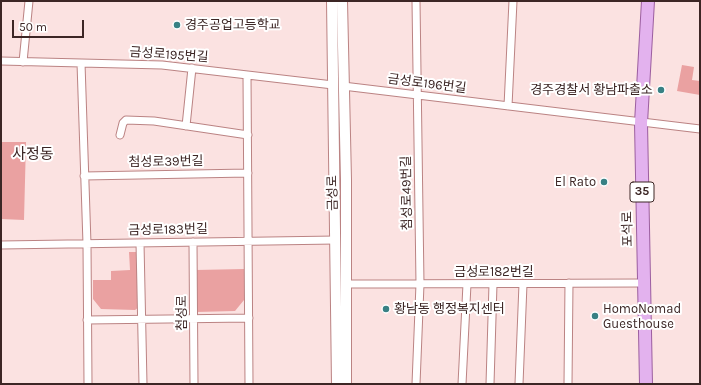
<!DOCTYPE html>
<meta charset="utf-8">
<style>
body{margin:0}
#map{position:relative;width:701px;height:385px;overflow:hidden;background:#fbe2e1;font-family:Karla,sans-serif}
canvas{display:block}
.frame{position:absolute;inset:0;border:2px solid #3c2625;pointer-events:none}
.scale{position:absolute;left:12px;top:20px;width:72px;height:18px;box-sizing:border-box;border:2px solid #3c2625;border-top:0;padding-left:5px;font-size:12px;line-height:14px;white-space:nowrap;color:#3c2625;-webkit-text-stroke:3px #fff;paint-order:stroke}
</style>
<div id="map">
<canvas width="701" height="385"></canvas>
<div class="frame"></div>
<div class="scale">50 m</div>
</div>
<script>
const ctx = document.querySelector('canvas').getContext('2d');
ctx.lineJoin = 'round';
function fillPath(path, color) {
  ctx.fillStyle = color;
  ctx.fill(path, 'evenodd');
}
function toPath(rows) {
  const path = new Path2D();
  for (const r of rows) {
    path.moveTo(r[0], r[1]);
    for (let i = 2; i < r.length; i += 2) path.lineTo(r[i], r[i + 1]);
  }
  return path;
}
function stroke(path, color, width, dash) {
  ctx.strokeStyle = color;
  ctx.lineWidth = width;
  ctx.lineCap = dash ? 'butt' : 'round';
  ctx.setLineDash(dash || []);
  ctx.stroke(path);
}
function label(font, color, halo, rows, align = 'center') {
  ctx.font = font + ' Karla,"Noto Sans KR",sans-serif';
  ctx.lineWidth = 4;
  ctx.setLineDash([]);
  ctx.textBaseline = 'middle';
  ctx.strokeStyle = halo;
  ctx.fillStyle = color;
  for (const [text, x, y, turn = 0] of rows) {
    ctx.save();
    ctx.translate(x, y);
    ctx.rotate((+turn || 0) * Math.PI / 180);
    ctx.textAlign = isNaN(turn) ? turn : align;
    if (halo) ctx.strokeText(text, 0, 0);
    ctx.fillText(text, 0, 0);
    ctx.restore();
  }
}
const green = toPath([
 [682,65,694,67,692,80,700,81,700,95,677,91],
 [1,142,26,142,24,220,1,219],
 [129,252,137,252,139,307,135,310,101,309,93,299,93,280,111,280,111,271,130,270],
 [244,269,244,300,235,311,196,312,196,270]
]);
const street = toPath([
 [1,61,162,65,333,85],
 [23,62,29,1],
 [81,63,87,244,88,384],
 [247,75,249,384],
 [343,86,700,129],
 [508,106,513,1],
 [186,126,192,68],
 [120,135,123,123,126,120,154,121,248,135],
 [84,176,248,173],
 [193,242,194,384],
 [140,243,143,384],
 [1,245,336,240],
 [346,284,643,283],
 [87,320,249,318],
 [416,384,420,284,416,1],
 [462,384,467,284],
 [490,384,493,284],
 [519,384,523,284],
 [568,384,569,283]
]);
const secondary = toPath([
 [332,1,337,384],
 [342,1,346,180,346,384]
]);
const primary = toPath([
 [646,384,641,123,648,1]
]);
const markers = [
 [177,25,4,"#388184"],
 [661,90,4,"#388184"],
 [604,182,4,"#388184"],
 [386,309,4,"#388184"],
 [595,316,4,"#388184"]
];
const shields = [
 [642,192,24]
];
const shieldNames = [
 ["35",642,192]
];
const poiNames = [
 ["경주공업고등학교",185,25],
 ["경주경찰서 황남파출소",653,90,"right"],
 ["El Rato",596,182,"right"],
 ["황남동 행정복지센터",394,309],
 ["HomoNomad",603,309],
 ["Guesthouse",603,324]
];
const streetNames = [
 ["금성로195번길",169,55,4],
 ["금성로196번길",427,84,7],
 ["첨성로39번길",166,162,-1],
 ["금성로",333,193,-91],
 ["첨성로49번길",407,193,-91],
 ["포석로",628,229,-91],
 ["금성로183번길",168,230,-1],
 ["금성로182번길",494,272],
 ["첨성로",182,313,-90]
];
const quarterNames = [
 ["사정동",33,155]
];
fillPath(green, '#eaa1a1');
stroke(street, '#bb8383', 9);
stroke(secondary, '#bb8383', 12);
stroke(primary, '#9c5fa0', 14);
stroke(street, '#fff', 7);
stroke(secondary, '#fff', 10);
stroke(primary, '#e3b2ee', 12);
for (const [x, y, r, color] of markers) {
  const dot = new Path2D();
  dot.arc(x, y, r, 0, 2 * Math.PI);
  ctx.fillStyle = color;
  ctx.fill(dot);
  stroke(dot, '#fff', 1.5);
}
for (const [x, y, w] of shields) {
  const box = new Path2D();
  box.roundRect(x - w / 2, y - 10, w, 20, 3);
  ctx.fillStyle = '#fff';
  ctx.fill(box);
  stroke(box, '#3c2625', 1);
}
label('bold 12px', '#3c2625', null, shieldNames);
label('13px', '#3c2625', '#fff', poiNames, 'left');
label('13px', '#3c2625', '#fff', streetNames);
label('15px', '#3c2625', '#fff', quarterNames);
</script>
